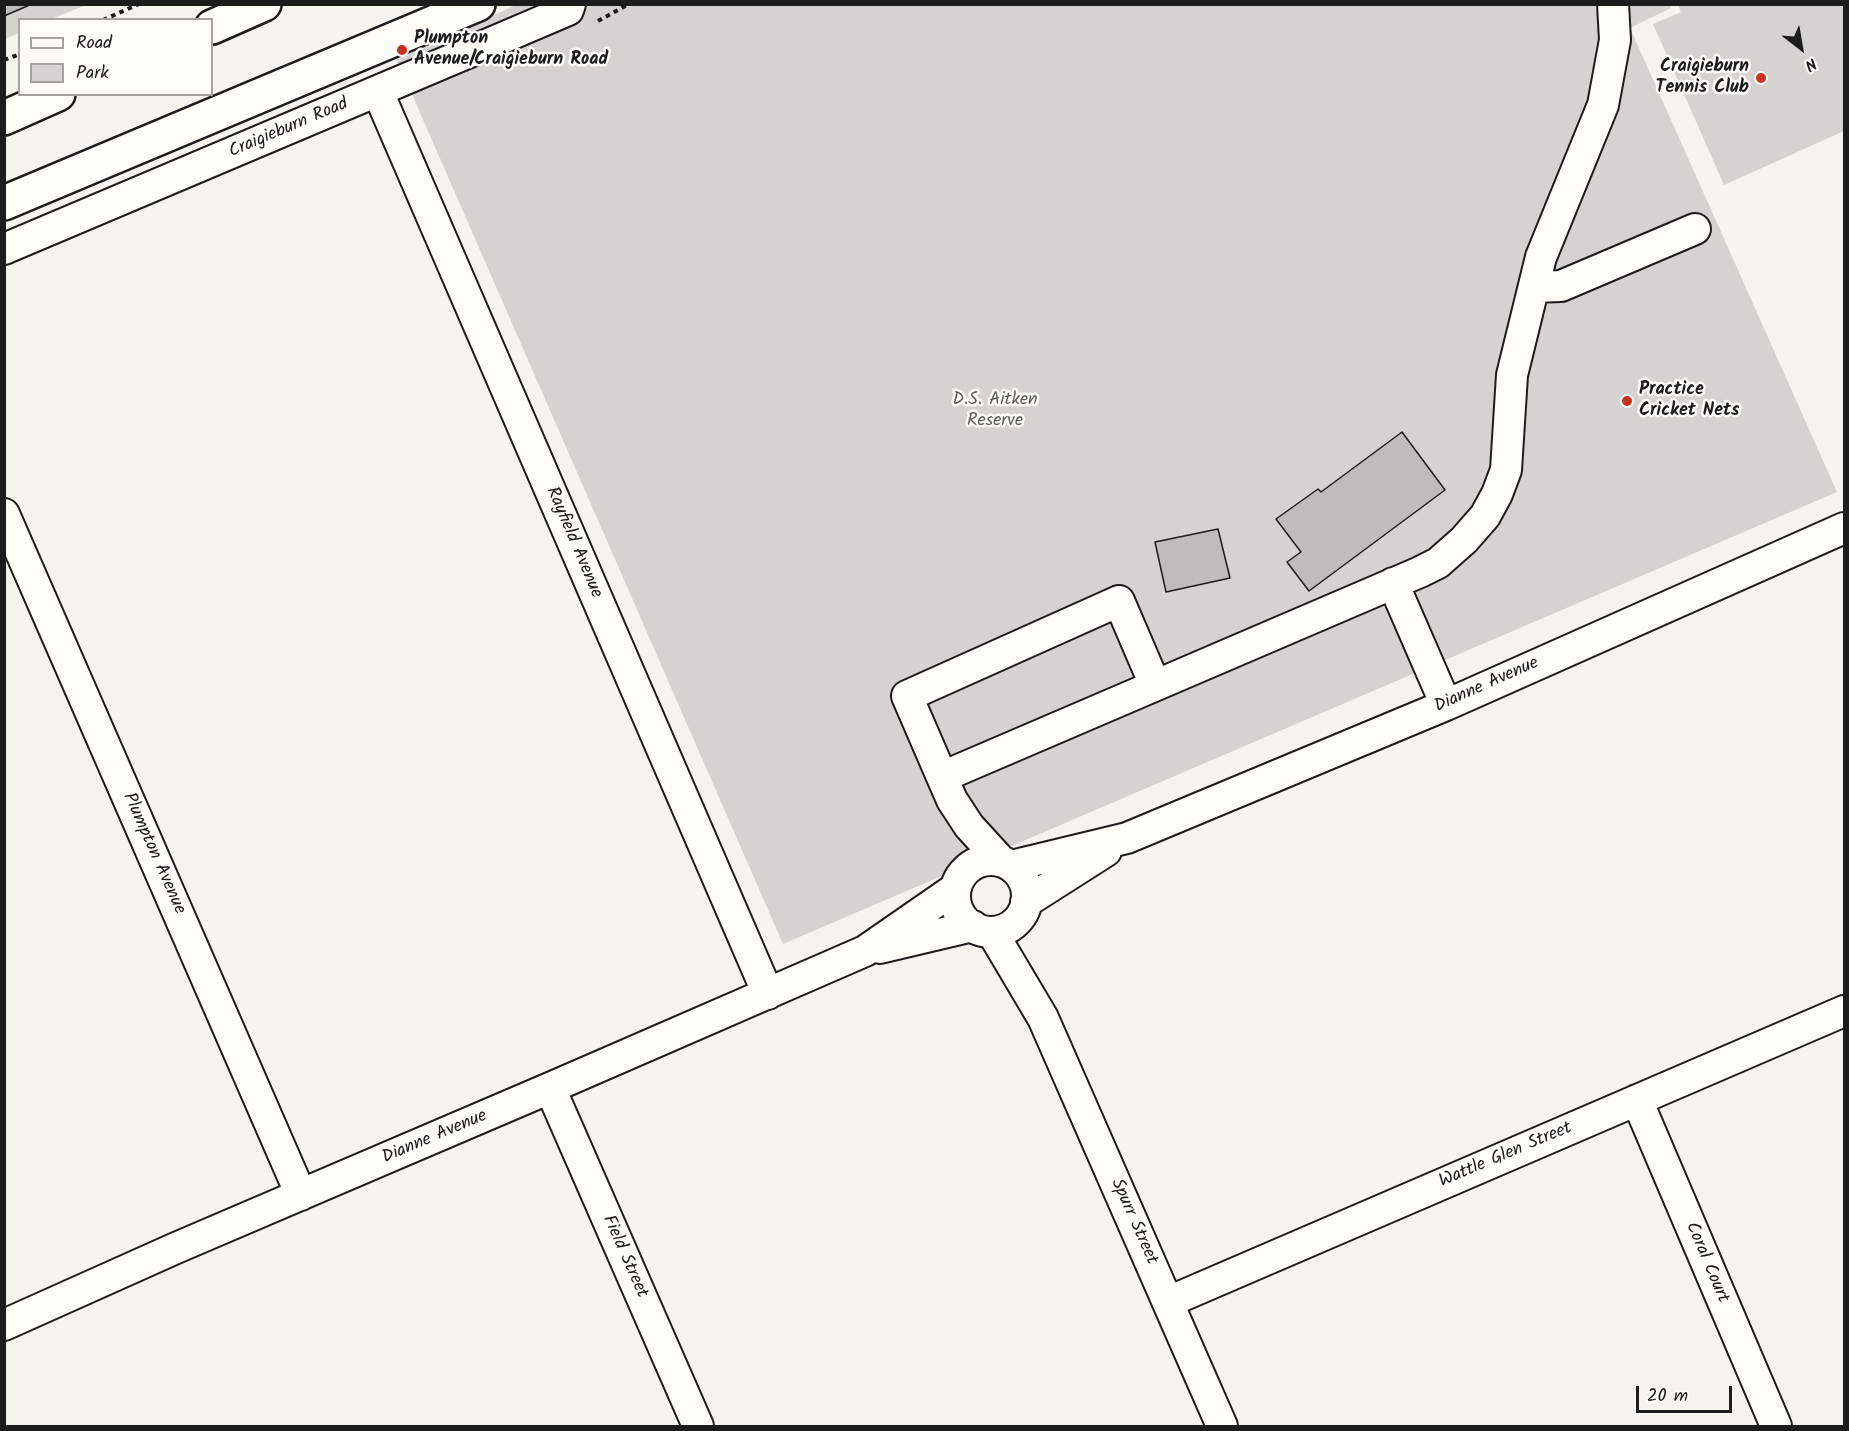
<!DOCTYPE html>
<style>
body{margin:0}
#map{position:relative;width:1849px;height:1431px;overflow:hidden;background:#f4f3ee;font-family:Kalam,sans-serif}
canvas{display:block}
.frame{position:absolute;inset:0;border:6px solid #1c1c1c;pointer-events:none}
.legend{position:absolute;left:18px;top:18px;width:195px;height:78px;box-sizing:border-box;background:#fdfcf7;border:2px solid #a3a29f;margin:0;padding:8px 10px;list-style:none;font-size:18px;color:#1c1c1c}
.legend li{display:flex;align-items:center;gap:12px;height:30px}
.legend b{width:30px;border:2px solid #a3a29f}
.north{position:absolute;left:1771px;top:18px;width:60px;height:60px;-webkit-text-stroke:4px #fdfcf7;paint-order:stroke;rotate:149deg;font-size:16px;font-weight:700;line-height:24px;text-align:center;color:#1c1c1c}
.north::after{content:'';display:block;margin:auto;width:21px;height:27px;background:#1c1c1c;clip-path:polygon(50% 0,100% 100%,50% 72%,0 100%)}
.scale{position:absolute;left:1636px;top:1386px;width:96px;height:27px;box-sizing:border-box;border:3px solid #1c1c1c;border-top:0;padding-left:8px;font-size:18px;line-height:21px;white-space:nowrap;color:#1c1c1c;-webkit-text-stroke:4px #fdfcf7;paint-order:stroke}
</style>
<div id="map">
<canvas width="1849" height="1431"></canvas>
<div class="frame"></div>
<ul class="legend">
<li><b style="height:8px;background:#fdfcf7"></b>Road</li>
<li><b style="height:16px;background:#d4d3cf"></b>Park</li>
</ul>
<div class="north">N</div>
<div class="scale">20 m</div>
</div>
<script>
const ctx = document.querySelector('canvas').getContext('2d');
ctx.lineJoin = 'round';
function fillPath(path, color) {
  ctx.fillStyle = color;
  ctx.fill(path, 'evenodd');
}
function toPath(rows) {
  const path = new Path2D();
  for (const r of rows) {
    if (r.length === 3) {
      path.moveTo(r[0] + r[2], r[1]);
      path.arc(r[0], r[1], r[2], 0, 2 * Math.PI);
      continue;
    }
    path.moveTo(r[0], r[1]);
    for (let i = 2; i < r.length; i += 2) path.lineTo(r[i], r[i + 1]);
  }
  return path;
}
function stroke(path, color, width, dash) {
  ctx.strokeStyle = color;
  ctx.lineWidth = width;
  ctx.lineCap = dash ? 'butt' : 'round';
  ctx.setLineDash(dash || []);
  ctx.stroke(path);
}
function label(font, color, halo, rows, align = 'center') {
  ctx.font = font + ' Kalam,sans-serif';
  ctx.lineWidth = 5;
  ctx.setLineDash([]);
  ctx.textBaseline = 'middle';
  ctx.strokeStyle = halo;
  ctx.fillStyle = color;
  for (const [text, x, y, turn = 0] of rows) {
    ctx.save();
    ctx.translate(x, y);
    ctx.rotate((+turn || 0) * Math.PI / 180);
    ctx.textAlign = isNaN(turn) ? turn : align;
    if (halo) ctx.strokeText(text, 0, 0);
    ctx.fillText(text, 0, 0);
    ctx.restore();
  }
}
const green = toPath([
 [518,4,1670,5,1671,8,1630,28,1837,492,783,944,397,60],
 [5,5,86,5,51,19,20,20,19,33,5,39],
 [1678,5,1844,5,1844,131,1724,185,1653,24,1681,12]
]);
const building = toPath([
 [4,4,32,4,4,16,4,4],
 [1402,432,1445,490,1309,591,1287,562,1301,552,1276,519,1318,489,1321,492,1402,432],
 [1218,529,1230,578,1166,592,1155,542,1218,529]
]);
const path = toPath([
 [103,20,139,4],
 [598,21,629,4],
 [4,60,20,54]
]);
const minor = toPath([
 [378,92,768,994],
 [4,249,479,48,568,10,570,4],
 [1534,287,1561,286,1695,229],
 [4,514,301,1195],
 [1393,583,1446,705],
 [1155,685,1119,601,907,696,942,777,1420,572,1438,563,1464,540,1485,516,1497,494,1506,470,1512,375,1541,257,1603,105,1615,40,1613,4],
 [942,777,952,800,969,826,1001,861],
 [991,896,36],
 [1011,866,1127,838,1446,705,1844,528],
 [1026,902,1106,851],
 [992,932,1043,1018,1222,1426],
 [880,948,973,926],
 [550,1088,698,1426],
 [1637,1100,1776,1426],
 [1168,1302,1844,1011],
 [4,1325,176,1248,550,1088,865,951,956,888]
]);
const major = toPath([
 [212,27,264,4],
 [4,118,58,94],
 [4,203,478,4]
]);
const markers = [
 [402,50,6,"#c8321e"],
 [1761,78,6,"#c8321e"],
 [1627,401,6,"#c8321e"]
];
const poiNames = [
 ["Plumpton",414,40],
 ["Avenue/Craigieburn Road",414,61],
 ["Craigieburn",1749,68,"right"],
 ["Tennis Club",1749,89,"right"],
 ["Practice",1639,391],
 ["Cricket Nets",1639,412]
];
const streetNames = [
 ["Craigieburn Road",289,129,-23],
 ["Rayfield Avenue",573,543,67],
 ["Dianne Avenue",1487,686,-24],
 ["Plumpton Avenue",153,854,66],
 ["Dianne Avenue",435,1138,-23],
 ["Wattle Glen Street",1506,1156,-23],
 ["Spurr Street",1133,1222,66],
 ["Field Street",624,1257,66],
 ["Coral Court",1706,1263,67]
];
const parkNames = [
 ["D.S. Aitken",995,401],
 ["Reserve",995,422]
];
fillPath(green, '#d4d3cf');
fillPath(building, '#bebdba');
stroke(building, '#1c1c1c', 1.5);
stroke(minor, '#1c1c1c', 34);
stroke(major, '#1c1c1c', 38);
stroke(path, '#1c1c1c', 4, [4.5, 4.5]);
stroke(minor, '#fdfcf7', 30);
stroke(major, '#fdfcf7', 33);
for (const [x, y, r, color] of markers) {
  const dot = new Path2D();
  dot.arc(x, y, r, 0, 2 * Math.PI);
  ctx.fillStyle = color;
  ctx.fill(dot);
  stroke(dot, '#fdfcf7', 2);
}
label('bold 18px', '#1c1c1c', '#fdfcf7', poiNames, 'left');
label('18px', '#1c1c1c', '#fdfcf7', streetNames);
label('18px', '#5c5c5b', '#fdfcf7', parkNames);
</script>
